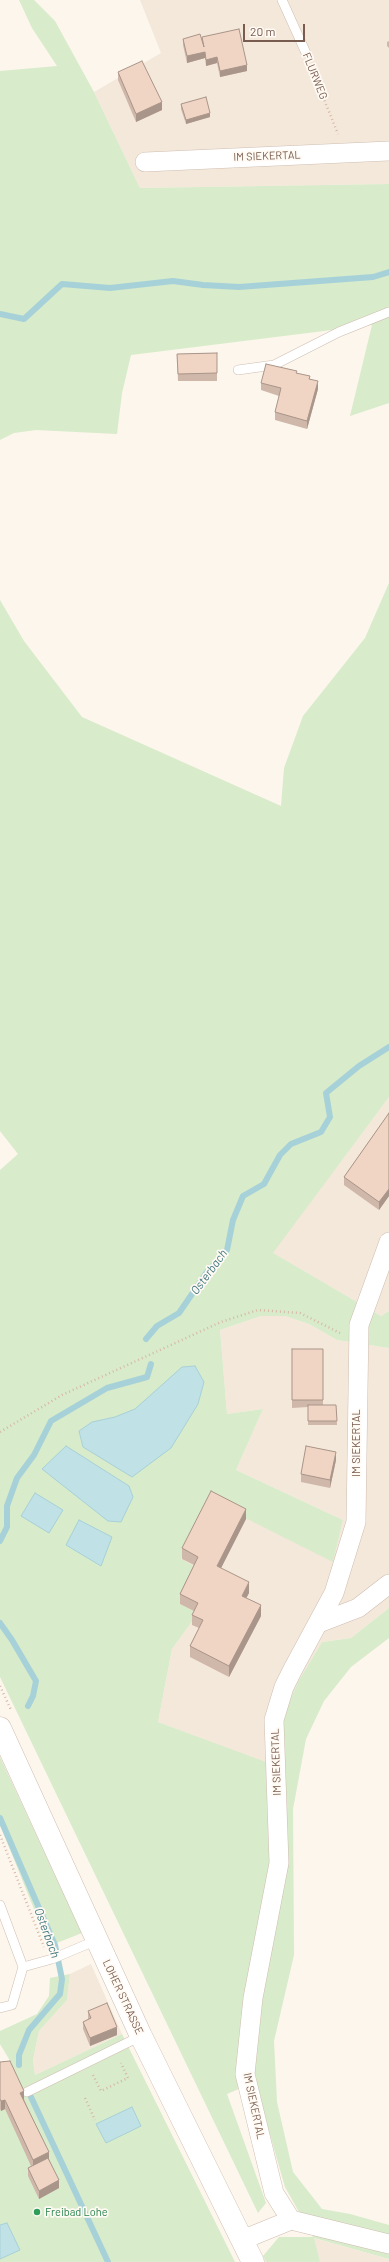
<!DOCTYPE html>
<style>
body{margin:0}
#map{position:relative;width:389px;height:2262px;overflow:hidden;background:#fcf6ec;font-family:Barlow,sans-serif}
canvas{display:block}
.scale{position:absolute;left:243px;top:24px;width:62px;height:18px;box-sizing:border-box;border:2px solid #785c4f;border-top:0;padding-left:5px;font-size:12px;line-height:14px;white-space:nowrap;color:#785c4f;-webkit-text-stroke:3px #fffaf3;paint-order:stroke}
</style>
<div id="map">
<canvas width="389" height="2262"></canvas>
<div class="scale">20 m</div>
</div>
<script>
const ctx = document.querySelector('canvas').getContext('2d');
ctx.lineJoin = 'round';
function fillPath(path, color) {
  ctx.fillStyle = color;
  ctx.fill(path, 'evenodd');
}
function toPath(rows) {
  const path = new Path2D();
  for (const r of rows) {
    path.moveTo(r[0], r[1]);
    for (let i = 2; i < r.length; i += 2) path.lineTo(r[i], r[i + 1]);
  }
  return path;
}
function stroke(path, color, width, dash) {
  ctx.strokeStyle = color;
  ctx.lineWidth = width;
  ctx.lineCap = dash ? 'butt' : 'round';
  ctx.setLineDash(dash || []);
  ctx.stroke(path);
}
function label(font, color, halo, rows, align = 'center') {
  ctx.font = font + ' Barlow,sans-serif';
  ctx.lineWidth = 3.5;
  ctx.setLineDash([]);
  ctx.textBaseline = 'middle';
  ctx.strokeStyle = halo;
  ctx.fillStyle = color;
  for (const [text, x, y, turn = 0] of rows) {
    ctx.save();
    ctx.translate(x, y);
    ctx.rotate((+turn || 0) * Math.PI / 180);
    ctx.textAlign = isNaN(turn) ? turn : align;
    if (halo) ctx.strokeText(text, 0, 0);
    ctx.fillText(text, 0, 0);
    ctx.restore();
  }
}
const residential = toPath([
 [140,0,389,0,389,184,140,188,94,92,161,53],
 [389,1097,389,1311,381,1316,272,1253],
 [261,1316,285,1316,309,1324,337,1340,389,1348,389,1608,351,1638,322,1642,299,1680,282,1720,280,1750,265,1762,158,1722,172,1649,197,1614,180,1604,181,1559,211,1501,333,1561,343,1520,236,1470,263,1409,227,1414,220,1330],
 [91,1964,122,2034,35,2075,33,2060,39,2031,67,2000,70,1974],
 [313,2238,389,2259,389,2262,320,2262]
]);
const green = toPath([
 [19,0,34,0,55,21,94,92,140,188,389,184,389,403,350,416,372,325,131,355,122,393,117,434,36,430,14,433,0,440,0,71,57,66,32,28],
 [389,583,389,1097,273,1253,381,1316,389,1311,389,1348,337,1340,309,1324,285,1316,261,1316,220,1330,227,1414,263,1409,236,1470,343,1520,333,1562,211,1501,181,1559,197,1568,180,1604,198,1613,172,1649,158,1722,266,1762,280,1750,281,1720,299,1680,322,1642,351,1638,389,1608,389,1638,351,1667,324,1701,306,1739,293,1809,294,1955,274,2041,277,2102,293,2172,322,2209,350,2214,389,2225,389,2259,314,2238,320,2262,266,2262,263,2256,279,2237,313,2237,285,2187,255,2082,227,2094,266,2203,258,2213,0,1677,0,1170,18,1154,0,1131,0,600,24,641,82,717,281,806,284,768,303,716,365,638],
 [0,1757,82,1933,49,1946,0,1825],
 [70,1974,67,2000,39,2031,33,2060,35,2075,122,2034,235,2262,0,2262,0,2065,12,2064,0,2044,0,2031,37,2014,49,1996,50,1978]
]);
const water = toPath([
 [195,1366,204,1382,198,1404,171,1448,132,1477,83,1447,79,1431,92,1422,115,1417,135,1409,182,1367,195,1366],
 [66,1446,129,1486,133,1497,121,1522,108,1521,42,1469,66,1446],
 [35,1493,63,1510,49,1533,21,1516,35,1493],
 [79,1520,112,1537,101,1566,66,1545,79,1520],
 [132,2107,141,2126,106,2143,96,2124,132,2107],
 [7,2223,20,2250,0,2259,0,2225,7,2223]
]);
const stream = toPath([
 [0,314,24,319,62,284,110,288,173,281,203,285,239,287,373,277,389,272],
 [146,1339,157,1326,179,1313,207,1272,227,1250,233,1220,243,1196,264,1184,280,1155,291,1144,321,1132,330,1117,326,1093,359,1066,389,1047],
 [0,1541,7,1527,7,1506,17,1478,34,1455,51,1421,107,1388,147,1377,151,1364],
 [0,1623,12,1640,36,1681,33,1696,28,1706],
 [0,1818,55,1945,62,1979,60,1994,29,2030,19,2055,19,2065],
 [31,2097,108,2262]
]);
const path = toPath([
 [311,67,338,134],
 [0,1432,62,1395,221,1322,258,1310,300,1313,340,1333],
 [0,1686,11,1710],
 [0,1835,44,1947],
 [93,2075,101,2091,128,2078,121,2063],
 [85,2098,95,2120]
]);
const service = toPath([
 [282,0,306,53],
 [238,370,274,365,339,332,389,312],
 [0,1905,23,1967,52,1959,97,1940],
 [0,2008,12,2005,23,1967],
 [27,2092,141,2036]
]);
const minor = toPath([
 [145,162,389,151],
 [319,1623,358,1608,389,1584],
 [291,2220,274,2193,245,2074,253,1998,279,1863,274,1720,284,1687,293,1669,334,1593,356,1522,359,1325,389,1242],
 [242,2240,291,2220,389,2244]
]);
const tertiary = toPath([
 [0,1728,141,2036,253,2262]
]);
const wall = toPath([
 [202,37,247,71,220,77,217,63,206,66,205,58,187,63,183,45,183,39,202,40],
 [389,41,389,48,387,46,387,42],
 [118,72,162,110,136,122,118,80],
 [181,104,210,117,186,124,181,109],
 [217,353,217,381,178,381,177,354],
 [297,373,310,379,318,389,307,429,275,420,275,412,279,396,261,390,261,383],
 [389,1113,389,1196,379,1210,344,1185,344,1177],
 [292,1349,323,1349,323,1405,336,1405,337,1425,308,1425,308,1407,292,1408],
 [336,1460,330,1488,301,1482,301,1474],
 [246,1519,221,1568,249,1593,246,1598,261,1616,229,1677,190,1657,190,1646,199,1628,192,1625,192,1615,194,1611,180,1604,180,1594,194,1565,182,1559,182,1548],
 [88,2011,117,2035,90,2046,83,2029,83,2022,88,2019],
 [0,2062,24,2099,49,2159,59,2188,39,2199,28,2176,28,2168,31,2166,5,2109,1,2111,0,2109]
]);
const shadedWall = toPath([
 [205,52,205,58,187,63,187,56],
 [217,57,217,63,206,66,206,60],
 [247,65,247,71,220,77,220,71],
 [162,102,162,110,136,122,136,114],
 [210,113,210,117,186,124,186,120],
 [318,381,318,389,307,429,307,421],
 [389,1189,389,1196,379,1210,379,1202],
 [336,1452,336,1460,330,1488,330,1480],
 [246,1509,246,1519,217,1576,217,1566],
 [249,1582,249,1593,242,1606,242,1596],
 [261,1605,261,1616,229,1677,229,1666],
 [117,2027,117,2035,90,2046,90,2038],
 [24,2091,24,2101,20,2093],
 [5,2100,5,2109,1,2111,1,2101],
 [49,2152,49,2162,33,2169,33,2160],
 [59,2180,59,2188,39,2199,39,2191]
]);
const building = toPath([
 [239,29,247,65,220,71,217,57,206,60,205,52,187,56,183,39,200,34,204,47,202,37,239,29],
 [142,61,162,102,136,114,118,72,142,61],
 [206,97,210,113,186,120,181,104,206,97],
 [217,353,217,373,178,374,177,354,217,353],
 [266,364,297,371,296,373,310,376,309,379,318,381,307,421,275,412,281,388,261,383,266,364],
 [389,1113,389,1189,379,1202,344,1177,389,1113],
 [292,1349,323,1349,323,1400,292,1400,292,1349],
 [308,1405,336,1405,337,1421,308,1421,308,1405],
 [306,1446,336,1452,330,1480,301,1474,306,1446],
 [211,1491,246,1509,217,1566,249,1582,242,1596,261,1605,229,1666,190,1646,203,1620,192,1615,198,1603,180,1594,198,1557,182,1548,211,1491],
 [107,2003,117,2027,90,2038,83,2022,91,2018,88,2011,107,2003],
 [10,2061,24,2091,20,2093,49,2152,33,2160,5,2100,1,2101,0,2099,0,2062,10,2061],
 [48,2158,59,2180,39,2191,28,2168,48,2158]
]);
const markers = [
 [37,2212,4,"#2e9e5b"]
];
const streetNames = [
 ["FLURWEG",315,76,68],
 ["IM SIEKERTAL",267,156,-2],
 ["IM SIEKERTAL",356,1443,-90],
 ["IM SIEKERTAL",276,1762,-92],
 ["LOHER STRASSE",123,1997,65],
 ["IM SIEKERTAL",254,2106,78]
];
const leisureNames = [
 ["Freibad Lohe",45,2212]
];
const waterNames = [
 ["Osterbach",209,1272,-54],
 ["Osterbach",47,1933,70]
];
fillPath(residential, '#f4e8db');
fillPath(green, '#d8ebca');
fillPath(water, '#c0e1e6');
stroke(water, '#a7d1d8', 1);
stroke(stream, '#a7d1d8', 6);
stroke(service, '#cfbeb1', 10);
stroke(minor, '#cfbeb1', 20);
stroke(tertiary, '#cfbeb1', 23);
stroke(path, '#d7b8a7', 2.5, [1, 3]);
stroke(service, '#fff', 9);
stroke(minor, '#fff', 19);
stroke(tertiary, '#fff', 22);
fillPath(wall, '#cfb7a9');
fillPath(shadedWall, '#a99589');
fillPath(building, '#f1d5c4');
stroke(building, '#a99589', 1);
for (const [x, y, r, color] of markers) {
  const dot = new Path2D();
  dot.arc(x, y, r, 0, 2 * Math.PI);
  ctx.fillStyle = color;
  ctx.fill(dot);
  stroke(dot, '#fffaf3', 1.5);
}
label('11px', '#785c4f', '#fffaf3', streetNames);
label('11px', '#27864d', '#fffaf3', leisureNames, 'left');
label('italic 12px', '#457a83', '#fffaf3', waterNames);
</script>
